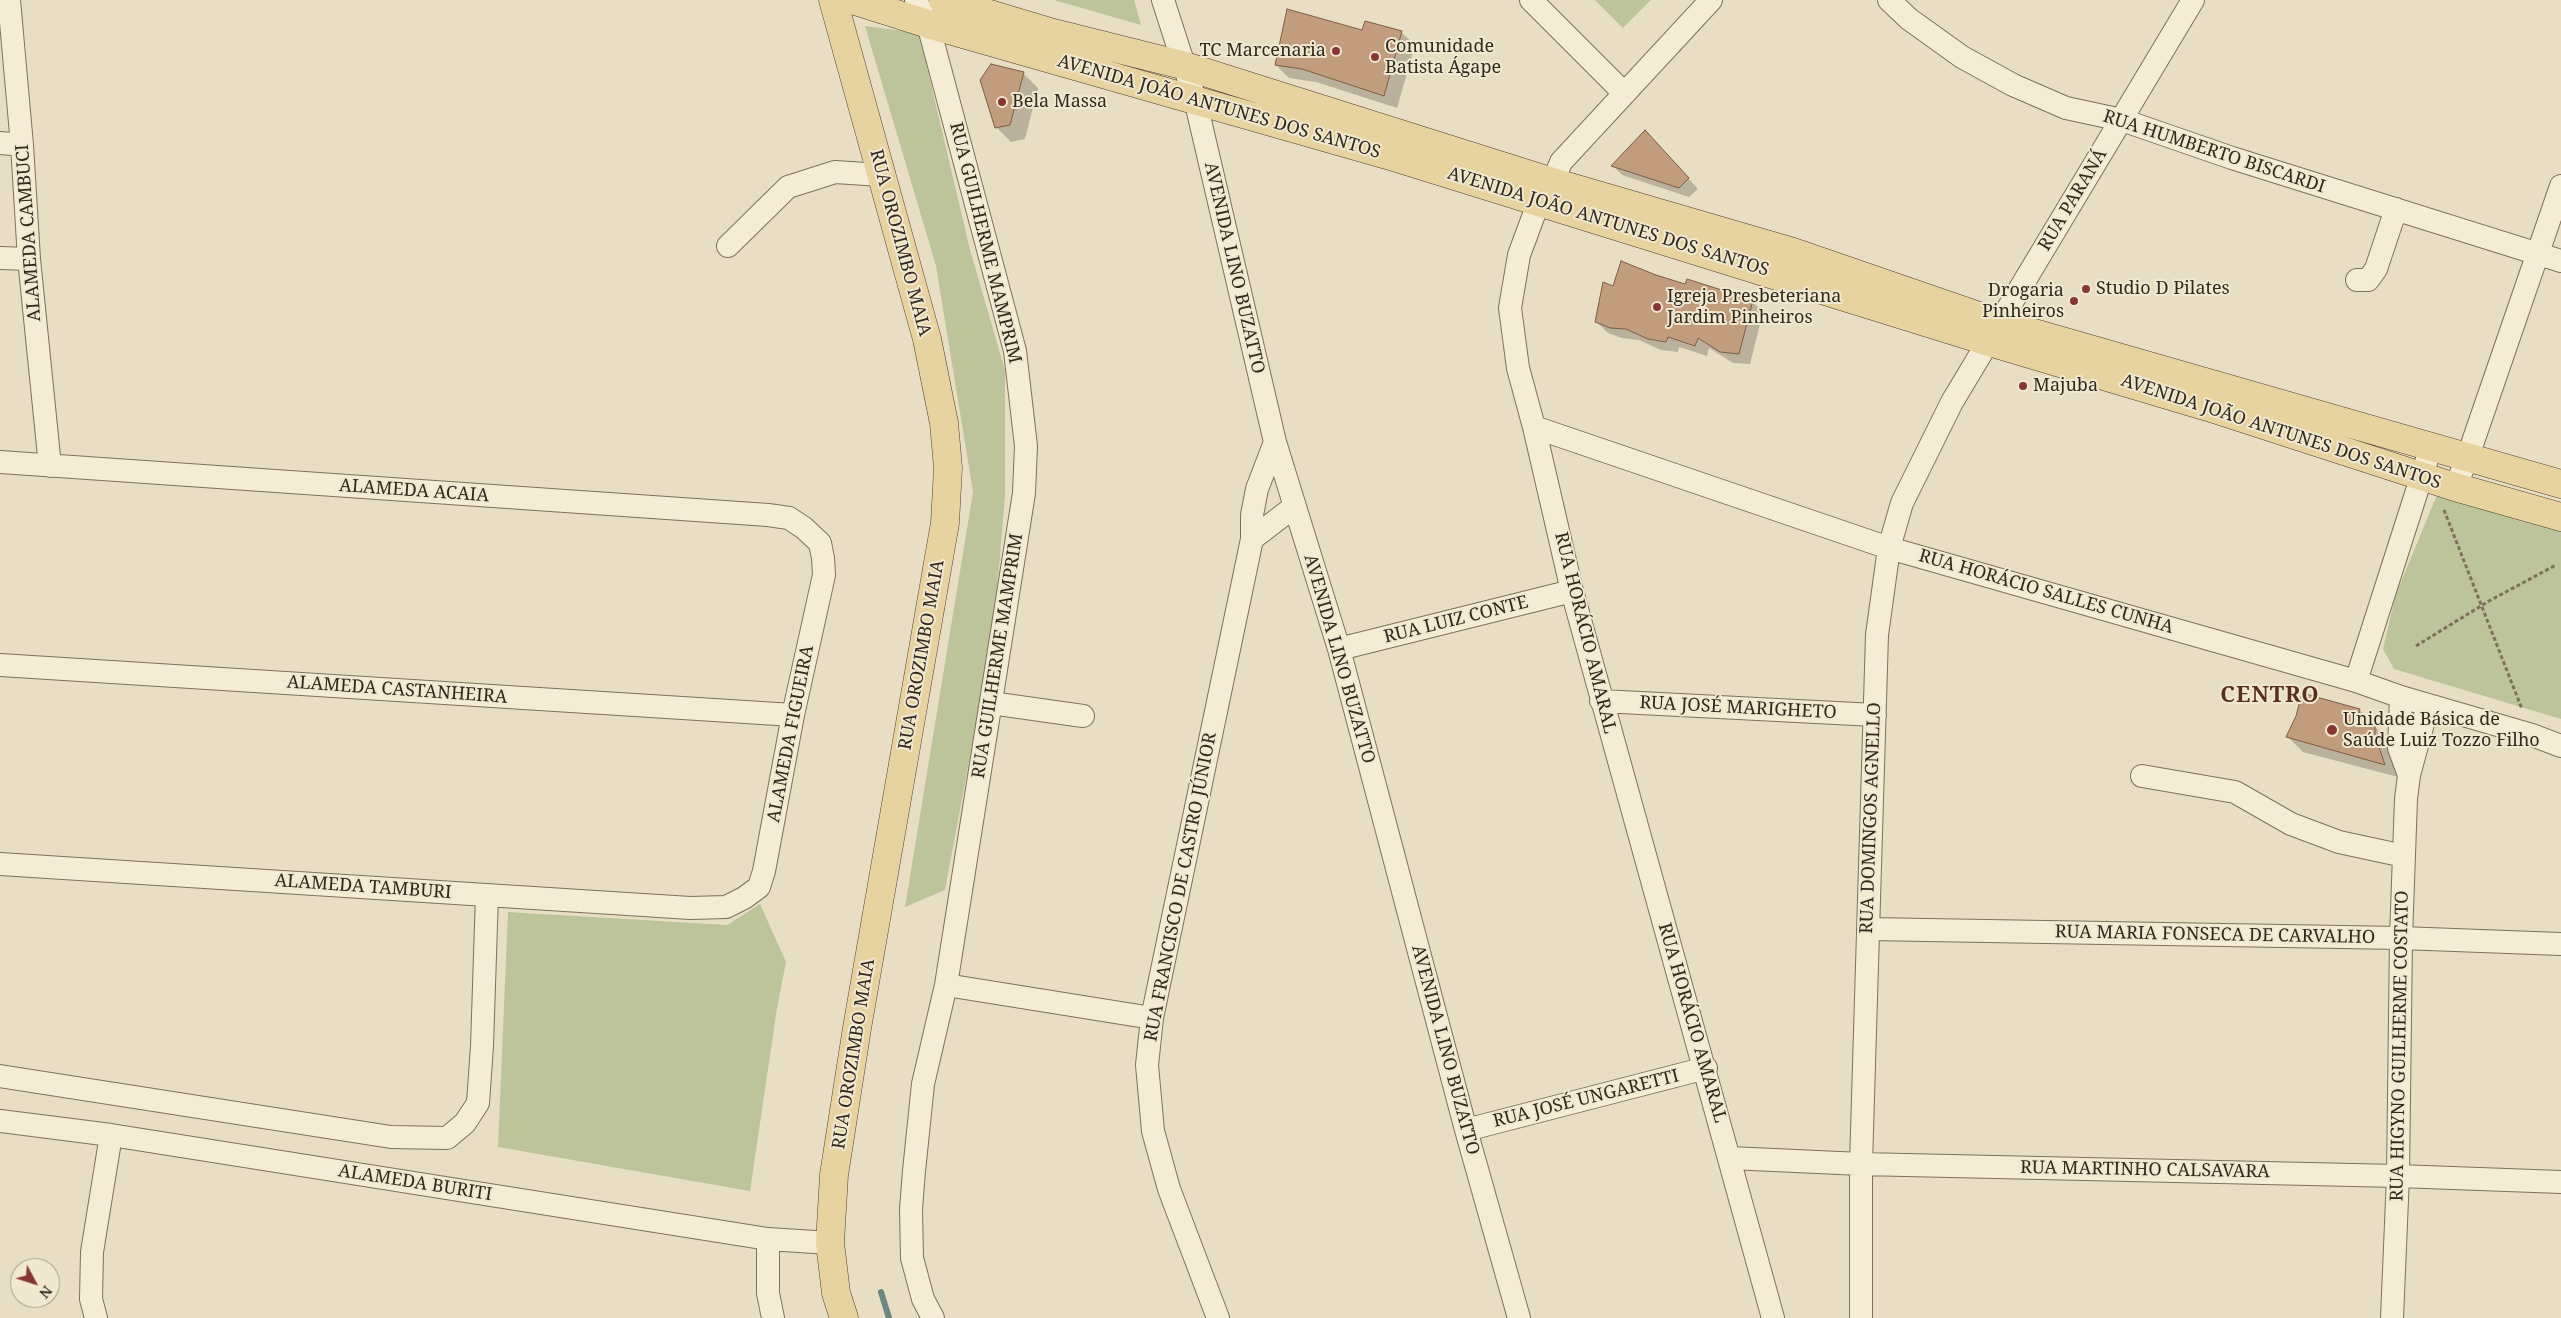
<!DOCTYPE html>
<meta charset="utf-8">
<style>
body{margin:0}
#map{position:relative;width:2561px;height:1318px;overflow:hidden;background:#e8dec3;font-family:"Noto Serif",serif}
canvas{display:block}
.north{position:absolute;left:10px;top:1258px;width:50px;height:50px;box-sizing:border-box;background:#f0e8d1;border:1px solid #a49b89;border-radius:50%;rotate:130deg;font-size:14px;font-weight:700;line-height:20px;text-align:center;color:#31281e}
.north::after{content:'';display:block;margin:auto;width:18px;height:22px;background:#873634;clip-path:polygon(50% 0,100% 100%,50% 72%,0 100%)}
</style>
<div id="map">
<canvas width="2561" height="1318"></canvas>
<div class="north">N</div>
</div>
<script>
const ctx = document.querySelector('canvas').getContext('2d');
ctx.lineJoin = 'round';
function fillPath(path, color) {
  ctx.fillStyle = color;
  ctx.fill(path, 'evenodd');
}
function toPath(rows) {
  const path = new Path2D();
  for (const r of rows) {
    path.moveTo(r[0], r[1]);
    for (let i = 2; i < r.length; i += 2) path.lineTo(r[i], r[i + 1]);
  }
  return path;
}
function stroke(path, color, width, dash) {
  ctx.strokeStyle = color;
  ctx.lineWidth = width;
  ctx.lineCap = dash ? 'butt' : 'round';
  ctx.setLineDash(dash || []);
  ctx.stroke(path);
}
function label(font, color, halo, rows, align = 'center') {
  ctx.font = font + ' "Noto Serif",serif';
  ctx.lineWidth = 4;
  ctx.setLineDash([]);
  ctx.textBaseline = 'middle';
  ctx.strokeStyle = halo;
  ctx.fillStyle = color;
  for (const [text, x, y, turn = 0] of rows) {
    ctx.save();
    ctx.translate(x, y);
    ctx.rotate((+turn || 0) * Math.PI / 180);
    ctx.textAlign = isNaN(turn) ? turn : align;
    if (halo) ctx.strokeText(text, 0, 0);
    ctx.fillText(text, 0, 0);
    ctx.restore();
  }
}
const green = toPath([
 [1054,0,1134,0,1141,25],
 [1595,0,1651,0,1623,28],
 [865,26,919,33,970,250,1005,370,1005,496,994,628,945,890,905,907,973,492,936,266],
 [2437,495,2561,528,2561,719,2394,669,2383,649,2396,594],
 [760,904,786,962,777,1008,750,1191,498,1147,508,912,727,925]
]);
const shadow = toPath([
 [1363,32,1401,32,1415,45,1397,108,1316,82,1289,78,1276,65],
 [1023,73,1038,88,1025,139,1011,142,996,127],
 [1655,142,1698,189,1689,197,1622,175,1613,166],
 [1656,277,1752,301,1763,312,1750,364,1733,363,1709,348,1707,356,1679,347,1678,352,1661,350,1639,340,1622,338,1608,333,1597,322,1614,287],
 [2359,710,2390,742,2389,751,2398,777,2303,752,2288,737]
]);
const stream = toPath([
 [881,1292,889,1318]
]);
const building = toPath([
 [1287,9,1362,30,1365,21,1402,31,1384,96,1302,69,1275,65,1287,9],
 [991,64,1024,72,1010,125,995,128,980,80,991,64],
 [1645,130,1689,178,1679,188,1611,166,1645,130],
 [1621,261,1656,275,1685,284,1687,279,1753,300,1739,354,1720,352,1698,338,1695,346,1668,337,1666,342,1648,339,1626,329,1610,328,1595,322,1603,282,1613,286,1621,261],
 [2302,693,2360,709,2358,722,2375,726,2375,735,2385,765,2286,737,2296,716,2302,693]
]);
const path = toPath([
 [2444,510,2522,709],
 [2416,646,2489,601,2556,565]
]);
const minor = toPath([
 [9,0,22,145,29,259,50,466],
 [916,0,928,24,1015,351,1026,446,1024,493,946,985,923,1084,914,1171,911,1209,912,1258,923,1299,933,1318],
 [1163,0,1195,99,1275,442,1339,649,1466,1130,1519,1318],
 [1531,0,1624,93],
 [1711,0,1561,162,1553,182,1539,201,1519,255,1510,308,1518,368,1534,427,1572,591,1773,1318],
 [1889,0,1909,19,1962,57,2013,85,2066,108,2122,120,2232,158,2561,261],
 [0,143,22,145],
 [728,246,788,187,835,172,881,175],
 [0,258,29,259],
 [2357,280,2368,280,2376,269,2396,209],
 [1534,427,1889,548,2356,681,2401,697,2532,735,2561,746],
 [0,462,768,515,789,518,804,528,820,543,823,558,824,575,793,715,764,871,759,887,744,898,726,907,690,908,0,864],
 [2455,487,2467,459,2561,186],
 [1252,539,1295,506],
 [1339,649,1572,591],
 [0,665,793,715],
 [2356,681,2431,447],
 [2401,697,2399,748,2409,775],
 [1601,701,1875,715],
 [991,703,1083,716],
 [2142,776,2235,792,2291,824,2339,842,2404,856],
 [1868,929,2401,938,2561,944],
 [946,985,1152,1018],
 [0,1076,391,1137,447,1138,465,1123,478,1103,482,1046,487,895],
 [0,1121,111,1135,768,1239,830,1243],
 [1466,1130,1706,1068],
 [1730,1158,1861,1164,2398,1176,2561,1182],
 [768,1239,768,1293,773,1318],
 [96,1318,91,1299,92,1252,111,1135],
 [1218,1318,1169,1189,1153,1131,1147,1065,1152,1018,1252,539,1252,515,1257,489,1275,442],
 [1861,1318,1861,1164,1877,635,1889,548,1902,503,1952,402,2193,0],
 [2392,1318,2398,1176,2401,938,2406,799,2409,775,2428,705]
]);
const major = toPath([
 [833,0,927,339,944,423,948,468,945,523,857,1028,834,1175,830,1243,836,1293,844,1318],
 [852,0,928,24,1387,155,1989,342,2208,407,2455,487,2561,517],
 [943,0,1046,31,1182,65,1553,182,1793,252,1999,323,2561,484]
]);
const markers = [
 [1336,51,5,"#873634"],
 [1375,57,5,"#873634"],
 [1002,102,5,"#873634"],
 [2086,289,5,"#873634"],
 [2074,301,5,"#873634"],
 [1657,307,5,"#873634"],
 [2023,386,5,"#873634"],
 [2332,730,6,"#873634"]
];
const poiNames = [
 ["Comunidade",1385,47],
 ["Batista Ágape",1385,68],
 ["TC Marcenaria",1326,51,"right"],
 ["Bela Massa",1012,102],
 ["Studio D Pilates",2096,289],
 ["Drogaria",2064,291,"right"],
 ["Pinheiros",2064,312,"right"],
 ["Igreja Presbeteriana",1667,297],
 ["Jardim Pinheiros",1667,318],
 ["Majuba",2033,386],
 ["Unidade Básica de",2343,720],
 ["Saúde Luiz Tozzo Filho",2343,741]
];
const streetNames = [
 ["AVENIDA JOÃO ANTUNES DOS SANTOS",1219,107,16],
 ["RUA HUMBERTO BISCARDI",2214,152,18],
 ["RUA PARANÁ",2073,200,-59],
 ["AVENIDA JOÃO ANTUNES DOS SANTOS",1608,222,17],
 ["ALAMEDA CAMBUCI",29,233,-94],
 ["RUA OROZIMBO MAIA",900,243,75],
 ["RUA GUILHERME MAMPRIM",985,243,76],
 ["AVENIDA LINO BUZATTO",1234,268,77],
 ["AVENIDA JOÃO ANTUNES DOS SANTOS",2281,432,18],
 ["ALAMEDA ACAIA",414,491,4],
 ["RUA HORÁCIO SALLES CUNHA",2046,592,16],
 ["RUA LUIZ CONTE",1456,620,-14],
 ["RUA HORÁCIO AMARAL",1585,633,76],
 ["RUA OROZIMBO MAIA",922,655,-80],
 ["RUA GUILHERME MAMPRIM",998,656,-81],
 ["AVENIDA LINO BUZATTO",1339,659,74],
 ["ALAMEDA CASTANHEIRA",397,690,4],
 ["RUA JOSÉ MARIGHETO",1738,708,3],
 ["ALAMEDA FIGUEIRA",791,734,-79],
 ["RUA DOMINGOS AGNELLO",1871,818,-88],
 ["ALAMEDA TAMBURI",363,887,4],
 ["RUA FRANCISCO DE CASTRO JÚNIOR",1181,887,-79],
 ["RUA MARIA FONSECA DE CARVALHO",2215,935,1],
 ["RUA HORÁCIO AMARAL",1692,1023,74],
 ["RUA HIGYNO GUILHERME COSTATO",2400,1046,-89],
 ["AVENIDA LINO BUZATTO",1445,1050,75],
 ["RUA OROZIMBO MAIA",854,1054,-81],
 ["RUA JOSÉ UNGARETTI",1586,1099,-14],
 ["RUA MARTINHO CALSAVARA",2145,1170,1],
 ["ALAMEDA BURITI",415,1183,9]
];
const districtNames = [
 ["CENTRO",2270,696]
];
fillPath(green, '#bdc499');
fillPath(shadow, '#0003');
stroke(stream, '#6d8882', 6);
fillPath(building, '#c19c7d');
stroke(building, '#7c5d45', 1);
stroke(minor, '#7f705c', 24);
stroke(major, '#4e3f30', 29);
stroke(path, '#7f705c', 3, [4, 2.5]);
stroke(minor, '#f4ecd5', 22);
stroke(major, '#e7d39f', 28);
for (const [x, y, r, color] of markers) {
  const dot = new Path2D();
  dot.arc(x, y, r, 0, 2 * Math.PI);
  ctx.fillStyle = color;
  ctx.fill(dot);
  stroke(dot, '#f0e8d1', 2);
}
label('18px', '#31281e', '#f0e8d1', poiNames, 'left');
label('18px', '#31281e', '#f0e8d1', streetNames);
ctx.letterSpacing = '1px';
label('bold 22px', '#583023', '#f0e8d1', districtNames);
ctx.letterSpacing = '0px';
</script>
